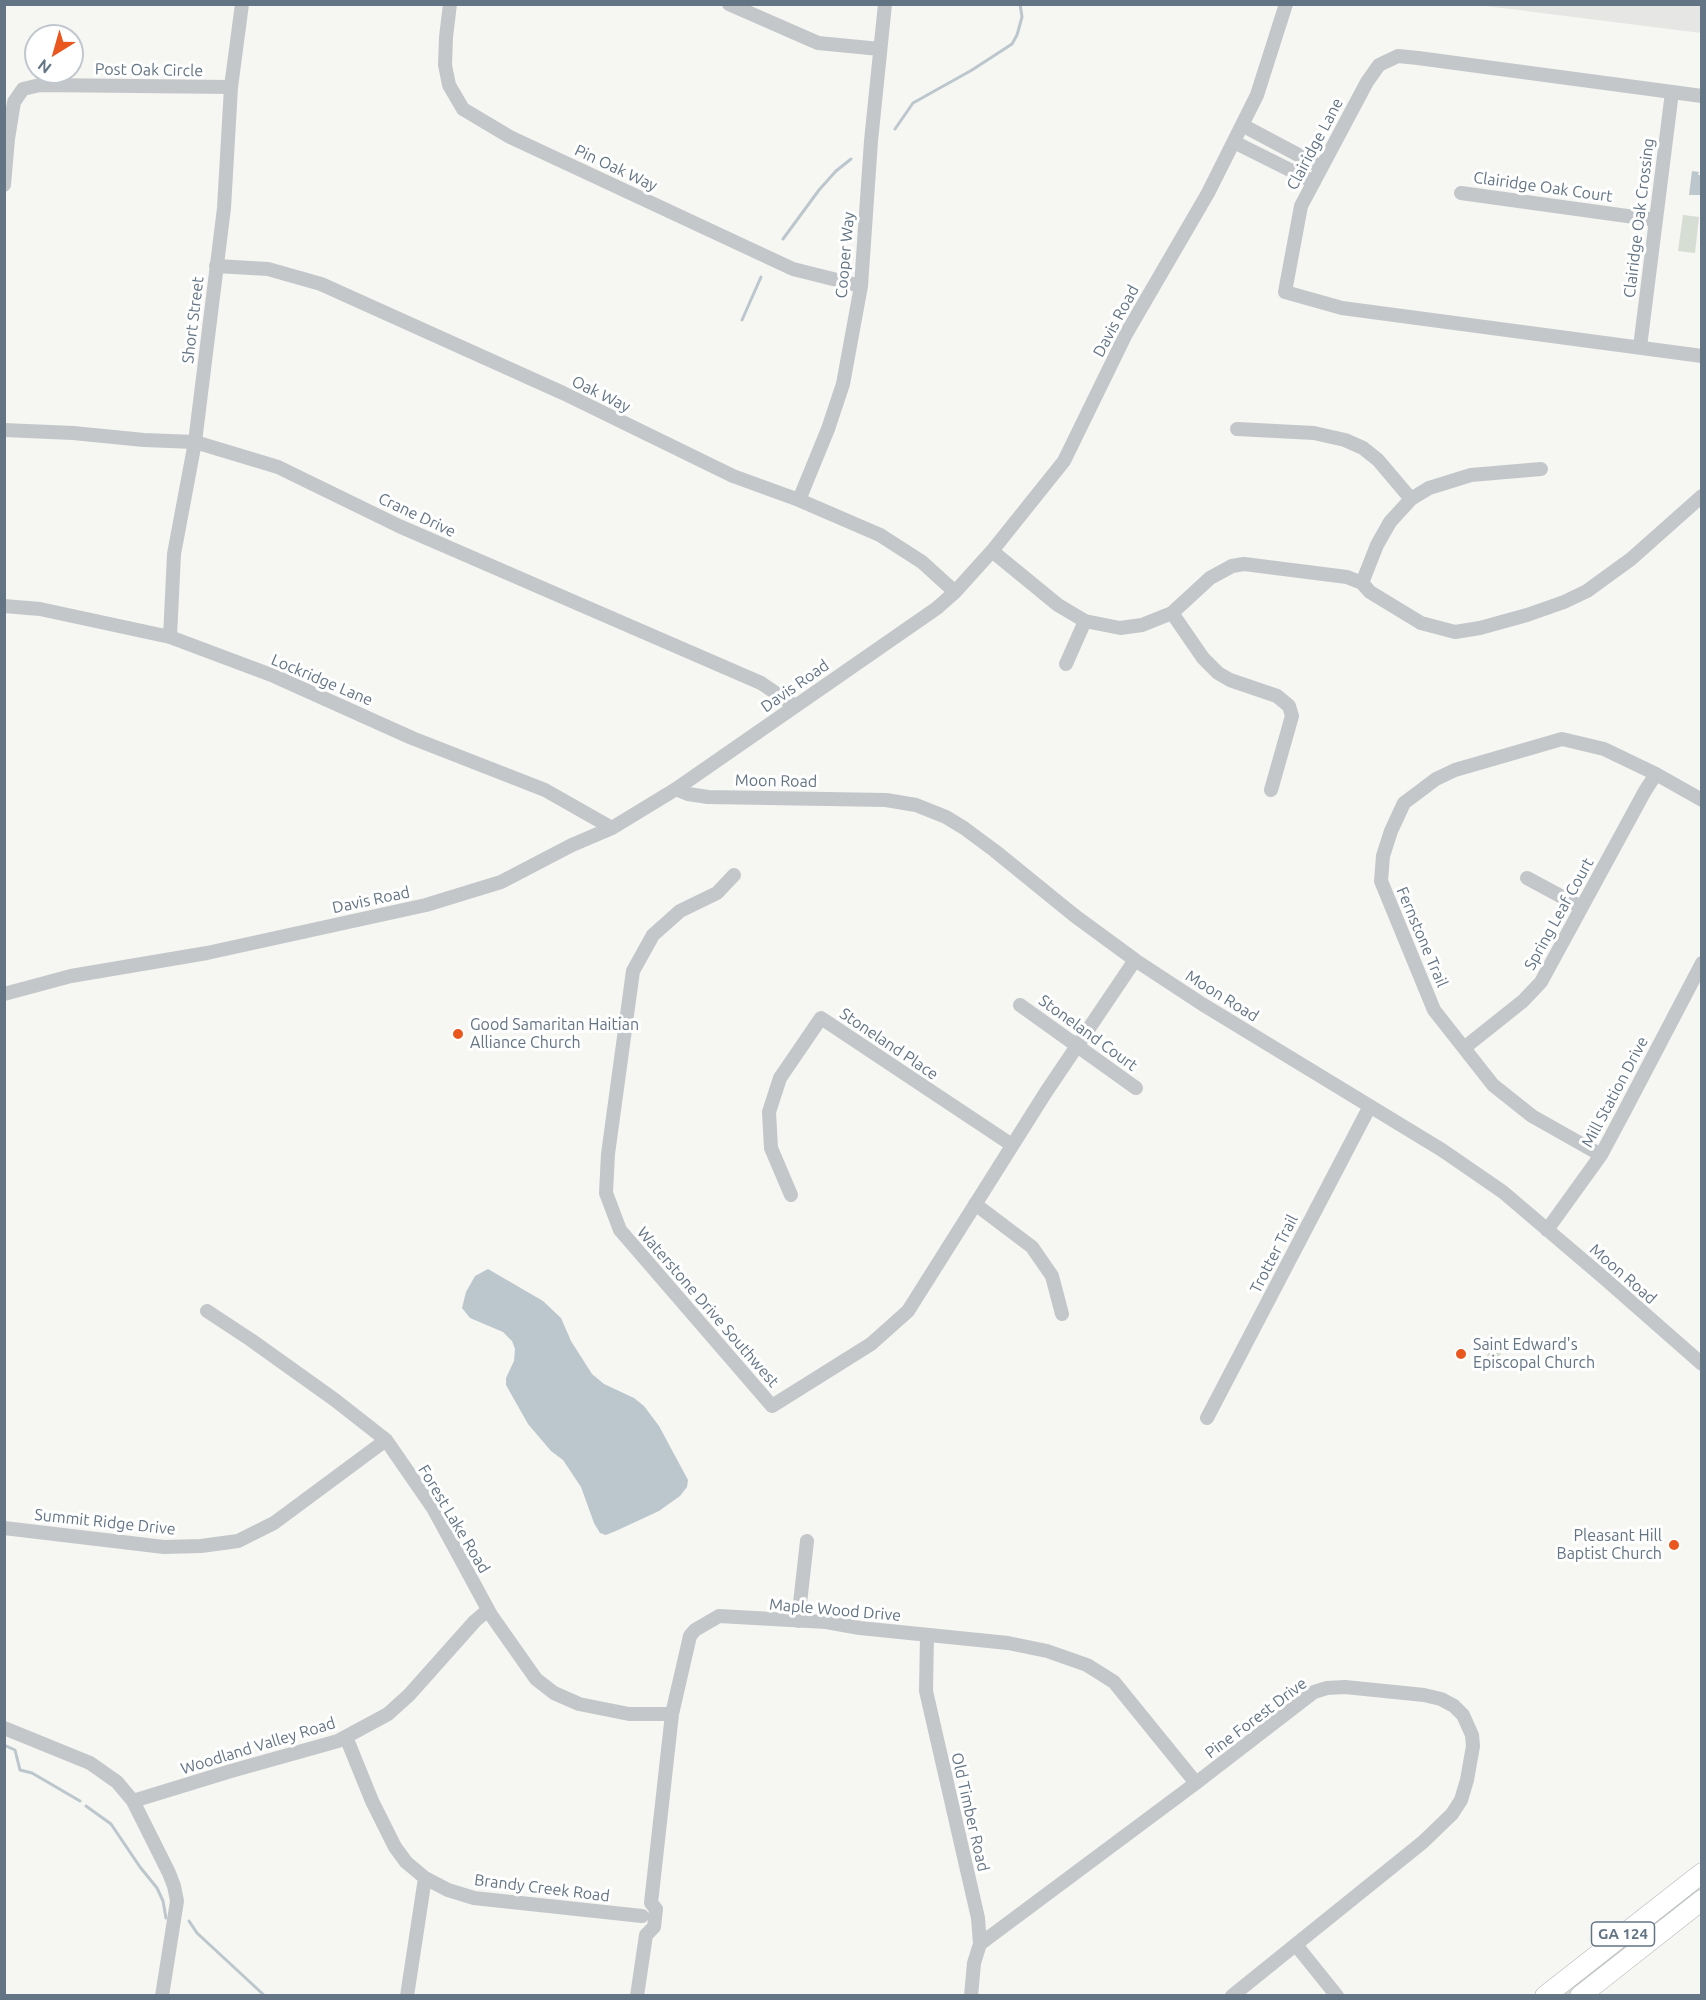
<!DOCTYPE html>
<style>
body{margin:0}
#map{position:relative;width:1706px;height:2000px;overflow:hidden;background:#f6f6f2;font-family:Ubuntu,sans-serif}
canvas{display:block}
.frame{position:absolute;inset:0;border:6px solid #637484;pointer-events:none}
.north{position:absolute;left:24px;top:24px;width:60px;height:60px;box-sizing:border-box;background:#fff;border:2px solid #c1c7ce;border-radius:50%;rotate:217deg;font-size:16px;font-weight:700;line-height:24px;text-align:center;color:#637484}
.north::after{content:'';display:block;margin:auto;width:21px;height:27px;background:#e9571f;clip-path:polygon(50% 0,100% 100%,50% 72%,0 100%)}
</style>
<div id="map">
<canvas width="1706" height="2000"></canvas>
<div class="frame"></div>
<div class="north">N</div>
</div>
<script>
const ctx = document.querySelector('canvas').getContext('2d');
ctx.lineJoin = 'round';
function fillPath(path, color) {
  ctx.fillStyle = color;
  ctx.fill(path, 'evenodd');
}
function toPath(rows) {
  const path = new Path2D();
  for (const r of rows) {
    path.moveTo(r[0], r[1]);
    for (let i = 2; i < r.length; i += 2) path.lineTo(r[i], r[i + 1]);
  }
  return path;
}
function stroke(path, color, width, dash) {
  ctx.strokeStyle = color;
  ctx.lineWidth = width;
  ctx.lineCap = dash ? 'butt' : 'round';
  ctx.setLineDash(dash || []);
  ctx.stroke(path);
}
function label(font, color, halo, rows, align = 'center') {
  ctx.font = font + ' Ubuntu,sans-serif';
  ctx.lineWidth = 6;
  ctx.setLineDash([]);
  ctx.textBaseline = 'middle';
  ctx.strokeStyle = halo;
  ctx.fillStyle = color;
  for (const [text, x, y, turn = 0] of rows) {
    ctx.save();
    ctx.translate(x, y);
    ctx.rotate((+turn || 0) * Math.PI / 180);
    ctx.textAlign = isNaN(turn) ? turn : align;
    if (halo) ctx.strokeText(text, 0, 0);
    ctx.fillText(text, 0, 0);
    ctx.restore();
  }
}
const built = toPath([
 [1478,5,1701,5,1701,33]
]);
const green = toPath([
 [1683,215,1699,217,1695,253,1678,251],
 [1493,1346,1502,1352,1492,1368,1483,1362],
 [1701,1883,1701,1891,1569,1995,1559,1996]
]);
const water = toPath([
 [1692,171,1699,172,1698,175,1701,175,1701,195,1689,195],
 [488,1269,543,1301,561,1318,571,1341,592,1374,604,1384,634,1398,644,1406,659,1426,688,1480,687,1487,680,1496,659,1511,618,1530,606,1535,600,1533,594,1523,581,1487,563,1460,551,1451,528,1424,506,1385,506,1378,514,1361,515,1349,512,1341,503,1332,470,1318,462,1308,466,1292,475,1276]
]);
const stream = toPath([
 [895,129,913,103,972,70,1012,44,1017,35,1022,17,1020,4],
 [783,239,819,190,836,171,851,159],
 [742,320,761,277],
 [4,1745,15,1750,20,1770,32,1773,80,1801],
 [86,1806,111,1824,140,1867,157,1888,163,1901,166,1918],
 [189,1921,197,1933,265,1996]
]);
const minor = toPath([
 [450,4,446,37,445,65,449,85,463,109,510,137,793,269,861,286],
 [729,4,818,43,880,49],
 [1702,96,1418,58,1398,56,1379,65,1367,82,1301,206,1285,292,1342,308,1702,356],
 [1242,125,1321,167],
 [1234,142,1314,182],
 [4,185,8,139,14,102,23,89,40,85,231,87],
 [1461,193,1656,220],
 [216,266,268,269,321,284,563,393,733,476,799,500,880,535,922,562,955,592],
 [1640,347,1672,92],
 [1237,429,1314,433,1345,440,1363,448,1378,460,1411,499],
 [4,430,73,433,144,440,195,442,278,467,399,526,761,683,795,706],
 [799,500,828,429,843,384,861,286,871,141,885,4],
 [992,551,1058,605,1085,621,1120,628,1142,625,1172,613,1210,578,1232,566,1244,564,1347,577,1362,583,1370,592,1421,623,1455,632,1480,628,1527,615,1564,602,1587,591,1631,559,1702,496],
 [1362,583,1377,545,1390,522,1411,499,1429,488,1471,475,1541,469],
 [4,606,40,609,170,637,274,676,412,738,545,790,612,828],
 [1172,613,1203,658,1218,673,1230,680,1277,696,1289,706,1292,716,1271,790],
 [170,637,174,554,195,442,224,208,231,87,242,4],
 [1066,664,1085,621],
 [676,789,688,794,708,797,886,800,916,805,946,817,964,828,995,851,1075,916,1135,960,1202,1004,1442,1150,1503,1192,1604,1278,1702,1364],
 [734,875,717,893,680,911,653,935,633,971,608,1154,606,1193,620,1230,772,1406,871,1344,908,1311,1046,1092,1135,960],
 [1527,878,1581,907],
 [4,994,71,976,207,953,426,905,501,882,572,845,612,828,676,789,937,608,955,592,992,551,1064,461,1126,334,1208,193,1257,95,1286,4],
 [1020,1005,1136,1088],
 [1464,1048,1523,1001,1541,982,1645,791,1656,774],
 [1601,1155,1532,1116,1493,1085,1434,1010,1381,881,1383,856,1391,831,1404,803,1436,779,1455,770,1562,739,1604,749,1656,774,1702,800],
 [791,1195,771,1148,769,1112,780,1078,821,1018,1012,1145],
 [975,1204,1032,1247,1052,1276,1062,1314],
 [1547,1230,1601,1155,1624,1112,1702,963],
 [207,1311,251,1340,335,1400,386,1440,433,1508,491,1615,536,1679,554,1693,579,1704,629,1714,672,1714],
 [1207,1418,1370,1106],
 [4,1528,164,1547,201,1546,238,1541,274,1523,386,1440],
 [798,1621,807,1541],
 [927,1635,926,1691,978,1918,980,1944,974,1963,971,1996],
 [4,1728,90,1763,117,1782,133,1801,169,1873,174,1886,177,1901,162,1996],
 [346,1737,372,1801,395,1847,406,1862,425,1878,448,1890,474,1898,642,1916],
 [133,1801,231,1771,338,1741,388,1714,409,1695,475,1621,488,1610],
 [980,1944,1196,1783,1314,1692,1327,1688,1345,1687,1424,1695,1441,1699,1454,1706,1463,1715,1472,1735,1473,1746,1467,1780,1461,1800,1452,1814,1423,1842,1232,1996],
 [1296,1945,1337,1996],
 [407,1996,425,1878],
 [637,1996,646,1935,654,1927,656,1909,651,1903,672,1714,690,1636,695,1630,719,1616,826,1622,860,1628,1008,1643,1047,1651,1087,1665,1114,1682,1196,1783]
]);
const highway = toPath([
 [1545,1996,1702,1873],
 [1580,1996,1702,1900]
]);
const markers = [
 [458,1034,6,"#e9571f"],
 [1461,1354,6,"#e9571f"],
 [1674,1545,6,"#e9571f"]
];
const shields = [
 [1623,1934,63]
];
const shieldNames = [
 ["GA 124",1623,1934]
];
const streetNames = [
 ["Post Oak Circle",149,70,1],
 ["Clairidge Lane",1315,144,-62],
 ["Pin Oak Way",616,168,25],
 ["Clairidge Oak Court",1543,187,8],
 ["Clairidge Oak Crossing",1639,218,-83],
 ["Cooper Way",845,255,-85],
 ["Short Street",193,320,-83],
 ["Davis Road",1116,321,-62],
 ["Oak Way",601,394,26],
 ["Crane Drive",417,515,25],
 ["Lockridge Lane",322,680,23],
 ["Davis Road",795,686,-35],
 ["Moon Road",776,781,1],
 ["Davis Road",371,900,-12],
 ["Spring Leaf Court",1559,914,-61],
 ["Fernstone Trail",1422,937,67],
 ["Moon Road",1222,996,32],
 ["Stoneland Court",1088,1033,36],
 ["Stoneland Place",889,1044,34],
 ["Mill Station Drive",1615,1092,-62],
 ["Trotter Trail",1274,1254,-63],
 ["Moon Road",1623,1274,41],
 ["Waterstone Drive Southwest",708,1307,49],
 ["Forest Lake Road",454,1519,59],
 ["Summit Ridge Drive",105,1522,6],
 ["Maple Wood Drive",835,1610,5],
 ["Pine Forest Drive",1256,1718,-37],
 ["Woodland Valley Road",258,1746,-17],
 ["Old Timber Road",970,1812,77],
 ["Brandy Creek Road",542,1888,7]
];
const poiNames = [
 ["Good Samaritan Haitian",470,1025],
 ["Alliance Church",470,1043],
 ["Saint Edward's",1473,1345],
 ["Episcopal Church",1473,1363],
 ["Pleasant Hill",1662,1536,"right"],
 ["Baptist Church",1662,1554,"right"]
];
fillPath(built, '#e6e7e5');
fillPath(green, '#d6ddd3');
fillPath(water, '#bcc7cd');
stroke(stream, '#bcc7cd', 3);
stroke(highway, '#b5b9bc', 21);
stroke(minor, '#c3c7ca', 14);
stroke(highway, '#fff', 20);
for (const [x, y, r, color] of markers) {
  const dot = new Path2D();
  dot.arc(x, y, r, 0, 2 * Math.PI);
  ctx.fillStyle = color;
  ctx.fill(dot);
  stroke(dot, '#fff', 2);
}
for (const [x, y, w] of shields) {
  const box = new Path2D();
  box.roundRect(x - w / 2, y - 12, w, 24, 4.5);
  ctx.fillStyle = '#fff';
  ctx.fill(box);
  stroke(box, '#637484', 1.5);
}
label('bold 15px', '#637484', null, shieldNames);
label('16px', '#637484', '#fff', streetNames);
label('16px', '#637484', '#fff', poiNames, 'left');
</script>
